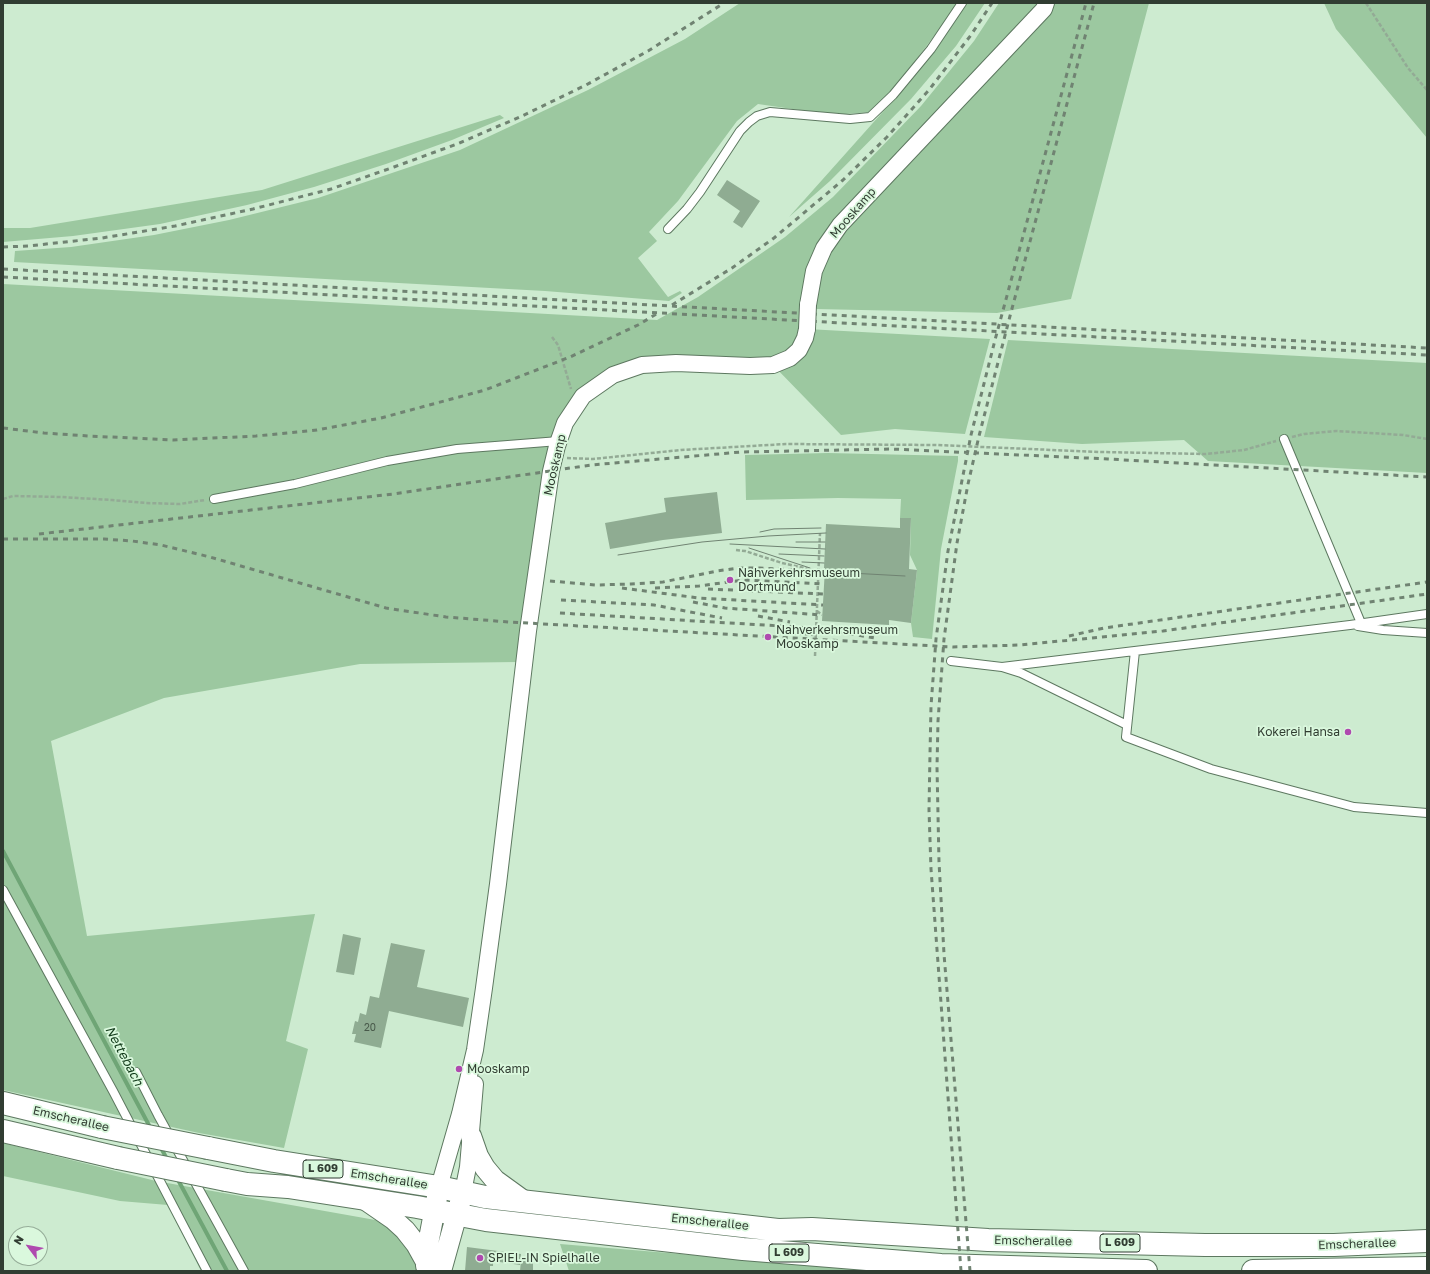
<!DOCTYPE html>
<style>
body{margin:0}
#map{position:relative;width:1430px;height:1274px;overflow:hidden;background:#cdebd0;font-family:"Golos Text",sans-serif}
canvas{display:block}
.frame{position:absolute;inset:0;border:4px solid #313d32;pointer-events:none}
.north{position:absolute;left:8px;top:1226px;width:40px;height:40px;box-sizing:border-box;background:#daf8dd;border:1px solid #96ad99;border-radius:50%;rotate:302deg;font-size:11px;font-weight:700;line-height:16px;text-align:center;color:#313d32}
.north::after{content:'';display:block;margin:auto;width:14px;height:18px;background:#af4aaf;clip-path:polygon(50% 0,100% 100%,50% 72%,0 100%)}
</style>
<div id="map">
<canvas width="1430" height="1274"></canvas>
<div class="frame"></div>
<div class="north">N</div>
</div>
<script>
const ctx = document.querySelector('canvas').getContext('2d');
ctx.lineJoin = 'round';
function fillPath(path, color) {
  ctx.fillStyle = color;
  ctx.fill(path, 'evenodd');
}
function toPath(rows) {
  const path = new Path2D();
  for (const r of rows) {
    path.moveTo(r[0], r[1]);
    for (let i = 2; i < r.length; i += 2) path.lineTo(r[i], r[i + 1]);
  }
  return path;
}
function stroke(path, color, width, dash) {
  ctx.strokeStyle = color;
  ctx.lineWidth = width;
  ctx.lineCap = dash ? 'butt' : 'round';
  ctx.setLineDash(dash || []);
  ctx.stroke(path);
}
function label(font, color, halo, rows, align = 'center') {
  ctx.font = font + ' "Golos Text",sans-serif';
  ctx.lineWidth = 3.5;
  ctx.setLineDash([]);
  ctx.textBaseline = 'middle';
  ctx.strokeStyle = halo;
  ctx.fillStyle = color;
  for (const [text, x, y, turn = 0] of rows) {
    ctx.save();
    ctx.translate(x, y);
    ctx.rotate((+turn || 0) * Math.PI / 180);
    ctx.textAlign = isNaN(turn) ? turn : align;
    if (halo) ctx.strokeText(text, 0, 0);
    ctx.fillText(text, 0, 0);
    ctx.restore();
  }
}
const green = toPath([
 [740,3,959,3,897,85,871,112,834,115,758,104,737,121,678,201,649,232,657,241,638,258,668,297,680,291,682,293,669,301,545,291,14,262,15,251,71,247,154,235,229,220,318,198,460,150,588,90,685,39],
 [967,3,985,3,956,46,911,99,830,181,789,217,913,78],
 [999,3,1149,3,1071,299,997,313,816,309,807,329,990,339,965,434,895,429,841,435,773,365,676,363,581,390,552,449,519,635,517,662,360,664,164,698,51,741,87,936,315,914,286,1041,308,1049,284,1148,199,1133,3,1090,3,284,657,320,698,297,785,237,833,197,921,106,974,41],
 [1324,3,1427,3,1427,138,1336,29],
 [500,115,504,118,452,140,386,164,314,187,247,205,160,224,73,236,3,242,3,228,30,228,262,190],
 [1008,340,1427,363,1427,473,1208,461,1184,440,1082,444,984,437],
 [828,453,958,456,958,461,941,549,932,639,913,637,911,623,917,570,910,555,911,518,900,518,901,499,838,498,746,500,745,455],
 [3,1143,156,1181,381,1221,393,1226,417,1264,416,1271,201,1271,168,1205,120,1201,3,1176],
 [560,1244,886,1271,569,1271]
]);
const stream = toPath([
 [3,851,151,1129],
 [160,1146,168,1161],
 [177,1178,227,1271]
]);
const building = toPath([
 [727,180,760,201,742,228,733,222,740,211,717,195],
 [717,492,722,533,663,540,610,549,605,523,666,512,664,498],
 [900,518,911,518,909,569,917,570,911,623,889,620,889,625,822,621,825,568,824,568,826,524,900,528],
 [343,934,361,938,354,975,336,972],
 [391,943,425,950,417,987,469,998,463,1027,389,1011,381,1048,354,1042,356,1034,352,1034,355,1021,358,1022,360,1013,366,1015,370,996,379,998],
 [467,1247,521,1254,520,1265,493,1261,493,1266,490,1266,490,1271,465,1271],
 [521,1260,533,1260,533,1271,520,1271]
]);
const path = toPath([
 [1366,3,1408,68,1427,90],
 [552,337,558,345,571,389],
 [1292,437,1304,434,1336,431,1403,435,1427,439],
 [567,458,593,459,681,450,786,444,936,445,1100,452,1206,454,1244,450,1276,441],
 [3,499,13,496,61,497,112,500,146,503,180,504,205,500],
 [736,550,745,551,782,563,818,571],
 [817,611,822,615],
 [787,633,816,635],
 [815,656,820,533]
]);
const service = toPath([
 [668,229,687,209,700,192,740,131,749,122,757,116,770,112,850,119,870,117,893,95,931,49,962,3],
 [1284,439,1361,623],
 [214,499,295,484,387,461,457,449,559,441],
 [1358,626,1383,630,1427,633],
 [1135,651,1126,737,1211,769,1354,807,1427,813],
 [951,661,1002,667,1021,673,1127,725],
 [1002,667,1350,625,1427,614],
 [3,890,113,1091,207,1271],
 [136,1072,158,1115,244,1271]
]);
const minor = toPath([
 [808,305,814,271,824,248,840,225,1044,9,1046,3],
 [439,1187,460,1114,475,1050,484,988,498,884,528,631,551,471,557,446,565,423,583,396,613,375,642,365,676,363,750,366,773,365,790,358,799,350,805,338,807,329],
 [463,1192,468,1167,475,1084]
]);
const tertiary = toPath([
 [471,1136,478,1156,485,1168,495,1180,524,1201],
 [364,1199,393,1219,405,1230,416,1244,426,1262],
 [426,1266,428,1244,439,1187],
 [441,1271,463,1192]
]);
const primary = toPath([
 [3,1103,102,1127],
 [3,1131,118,1158],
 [208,1148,274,1161,439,1187,485,1197,778,1230,812,1229,988,1240,1205,1245,1334,1245,1427,1241],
 [226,1180,247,1184,288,1187,417,1207,486,1220,743,1249,941,1265,1146,1271],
 [1253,1271,1427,1268]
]);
const tram = toPath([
 [760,532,774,529,821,528],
 [796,542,825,542],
 [730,544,825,549],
 [749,548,810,568],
 [779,554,824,556],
 [618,555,702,542,768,536,826,533],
 [802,562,824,563],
 [795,570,905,576]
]);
const rail = toPath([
 [3,247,28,246,102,238,175,226,253,209,331,189,394,167,457,144,522,116,586,85,648,51,724,3],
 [3,269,1427,348],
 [3,277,1427,355],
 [672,305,732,268,774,238,843,180,887,137,929,90,971,35,992,3],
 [3,428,44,433,89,436,173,440,256,436,317,430,381,418,485,390,570,357,638,325,658,313],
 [39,534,393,494,591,465,741,452,891,449,1108,459,1427,477],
 [3,539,104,539,132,541,161,545,210,557,386,608,446,617,509,622,953,647,1020,645,1163,631,1427,594],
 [550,581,596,585,631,584,663,582,717,571,739,568,759,568,795,570],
 [622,588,699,598,823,605],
 [655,588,699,586,743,580,824,584],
 [708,589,823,594],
 [561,600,654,605,722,618],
 [693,602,725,608,822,615],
 [560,613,798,627,839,632,875,638],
 [758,616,790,622],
 [1069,636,1104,628,1427,582],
 [961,1271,931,869,929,810,930,754,931,706,936,639,948,551,971,435,995,340,1086,3],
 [970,1271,944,954,939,862,937,767,938,721,944,639,957,543,968,484,979,436,1010,316,1094,3]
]);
const minorBridge = toPath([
 [807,329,808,305]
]);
const primaryBridge = toPath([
 [102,1127,208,1148],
 [118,1158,226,1180]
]);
const markers = [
 [730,580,4,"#af4aaf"],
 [768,637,4,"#af4aaf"],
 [1348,732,4,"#af4aaf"],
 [459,1069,4,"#af4aaf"],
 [480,1258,4,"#af4aaf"]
];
const numberNames = [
 ["20",370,1028]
];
const shields = [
 [323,1169,40],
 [1120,1243,40],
 [789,1253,40]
];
const shieldNames = [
 ["L 609",323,1169],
 ["L 609",1120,1243],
 ["L 609",789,1253]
];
const streetNames = [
 ["Mooskamp",853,213,-49],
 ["Mooskamp",555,465,-77],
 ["Emscherallee",71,1119,13],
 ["Emscherallee",389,1179,9],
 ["Emscherallee",710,1222,6],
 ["Emscherallee",1033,1241,1],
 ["Emscherallee",1357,1244,-2]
];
const poiNames = [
 ["Nahverkehrsmuseum",738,573],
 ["Dortmund",738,587],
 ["Nahverkehrsmuseum",776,630],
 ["Mooskamp",776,644],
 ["Kokerei Hansa",1340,732,"right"],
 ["Mooskamp",467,1069],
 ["SPIEL-IN Spielhalle",488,1258]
];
const waterNames = [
 ["Nettebach",124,1056,62]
];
fillPath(green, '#9cc8a0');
stroke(stream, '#6fa576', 4);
fillPath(building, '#8fac92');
stroke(service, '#5d7860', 10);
stroke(minor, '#5d7860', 18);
stroke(tertiary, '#5d7860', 22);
stroke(primary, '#5d7860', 24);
stroke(path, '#93aa95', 2.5, [4, 2]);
stroke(service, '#fff', 8);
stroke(minor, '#fff', 16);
stroke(tertiary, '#fff', 20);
stroke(primary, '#fff', 22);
stroke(tram, '#708372', 1);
stroke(rail, '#708372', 3, [5, 5]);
stroke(minorBridge, '#5d7860', 18, []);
stroke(primaryBridge, '#5d7860', 24, []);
stroke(minorBridge, '#fff', 16);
stroke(primaryBridge, '#fff', 22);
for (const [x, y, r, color] of markers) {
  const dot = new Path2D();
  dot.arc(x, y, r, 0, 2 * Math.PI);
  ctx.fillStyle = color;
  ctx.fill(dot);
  stroke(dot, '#daf8dd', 1.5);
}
label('10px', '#48594a', null, numberNames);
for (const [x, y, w] of shields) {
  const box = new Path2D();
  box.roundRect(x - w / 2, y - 9, w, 18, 3);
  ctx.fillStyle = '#daf8dd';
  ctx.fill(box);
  stroke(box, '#313d32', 1);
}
label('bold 11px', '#313d32', null, shieldNames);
label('12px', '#313d32', '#daf8dd', streetNames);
label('12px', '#313d32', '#daf8dd', poiNames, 'left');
label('italic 13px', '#133b1b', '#daf8dd', waterNames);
</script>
